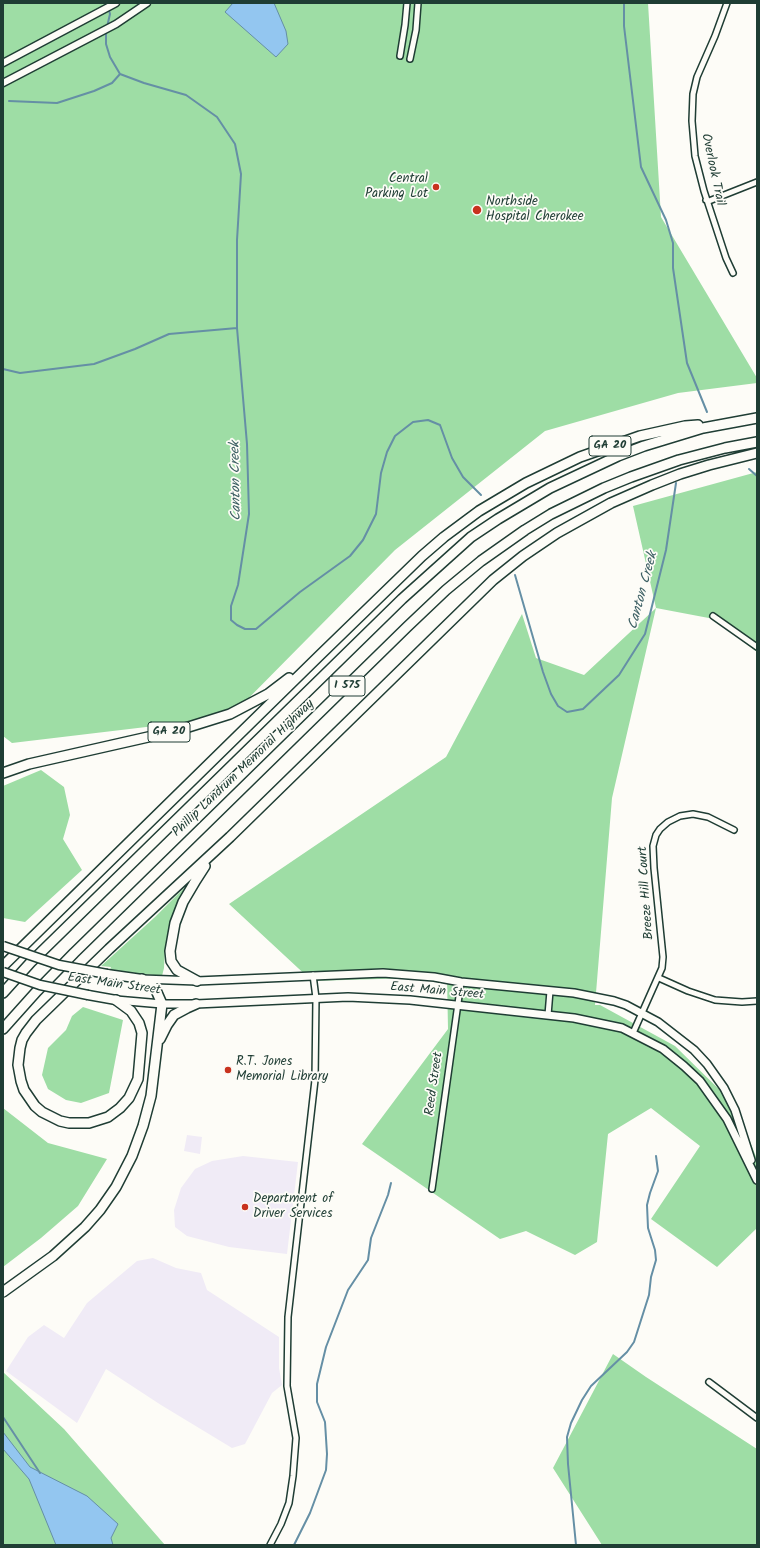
<!DOCTYPE html>
<style>
body{margin:0}
#map{position:relative;width:760px;height:1548px;overflow:hidden;background:#fdfcf7;font-family:Kalam,sans-serif}
canvas{display:block}
.frame{position:absolute;inset:0;border:4px solid #1f3d34;pointer-events:none}
</style>
<div id="map">
<canvas width="760" height="1548"></canvas>
<div class="frame"></div>
</div>
<script>
const ctx = document.querySelector('canvas').getContext('2d');
ctx.lineJoin = 'round';
function fillPath(path, color) {
  ctx.fillStyle = color;
  ctx.fill(path, 'evenodd');
}
function toPath(rows) {
  const path = new Path2D();
  for (const r of rows) {
    path.moveTo(r[0], r[1]);
    for (let i = 2; i < r.length; i += 2) path.lineTo(r[i], r[i + 1]);
  }
  return path;
}
function stroke(path, color, width, dash) {
  ctx.strokeStyle = color;
  ctx.lineWidth = width;
  ctx.lineCap = dash ? 'butt' : 'round';
  ctx.setLineDash(dash || []);
  ctx.stroke(path);
}
function label(font, color, halo, rows, align = 'center') {
  ctx.font = font + ' Kalam,sans-serif';
  ctx.lineWidth = 3.5;
  ctx.setLineDash([]);
  ctx.textBaseline = 'middle';
  ctx.strokeStyle = halo;
  ctx.fillStyle = color;
  for (const [text, x, y, turn = 0] of rows) {
    ctx.save();
    ctx.translate(x, y);
    ctx.rotate((+turn || 0) * Math.PI / 180);
    ctx.textAlign = isNaN(turn) ? turn : align;
    if (halo) ctx.strokeText(text, 0, 0);
    ctx.fillText(text, 0, 0);
    ctx.restore();
  }
}
const built = toPath([
 [187,1135,202,1137,200,1154,184,1151],
 [243,1156,298,1162,287,1254,229,1247,187,1236,175,1227,174,1210,181,1188,195,1169,212,1161],
 [153,1258,176,1268,201,1273,207,1290,279,1337,279,1368,282,1385,272,1393,245,1444,232,1448,161,1405,106,1369,77,1423,6,1371,28,1337,44,1325,64,1338,87,1303,137,1261]
]);
const green = toPath([
 [3,3,648,3,661,217,757,378,757,383,678,393,545,431,395,550,230,717,12,743,3,736],
 [757,472,757,652,714,619,656,608,612,798,595,1005,600,1005,675,1046,735,1105,757,1159,757,1228,717,1267,651,1219,700,1146,651,1108,608,1134,597,1242,575,1255,526,1231,500,1239,362,1144,448,1029,447,977,312,981,229,904,446,757,522,614,536,658,584,675,656,608,633,506],
 [41,770,64,787,70,815,63,839,82,870,25,922,3,918,3,786],
 [187,885,171,922,165,949,164,968,162,976,110,970,111,967,101,966,155,917],
 [83,1007,123,1020,109,1093,81,1103,66,1100,48,1089,42,1075,48,1048,66,1030,72,1016],
 [3,1108,48,1143,107,1159,78,1206,41,1238,3,1267],
 [613,1354,646,1377,757,1449,757,1545,602,1545,553,1468],
 [3,1372,64,1429,165,1545,3,1545]
]);
const water = toPath([
 [233,3,274,3,286,31,288,44,276,57,225,12,233,3],
 [3,1432,30,1467,87,1496,118,1524,111,1538,113,1545,56,1545,29,1479,3,1449,3,1432]
]);
const stream = toPath([
 [624,3,624,26,641,167,666,220,673,243,673,268,687,363,707,412],
 [107,27,110,14,107,3],
 [106,31,106,44,110,57,120,74,144,83,186,95,217,117,235,144,241,174,237,240,237,328,247,444,249,514,238,585,231,606,231,620,237,625,245,629,256,629,300,592,350,556,363,540,376,514,381,473,387,452,395,436,413,422,428,420,440,425,452,458,463,477,481,495],
 [9,101,57,103,94,91,112,83,120,74],
 [3,369,20,373,94,364,135,349,169,334,237,328],
 [749,469,757,476],
 [515,575,543,672,551,694,558,706,567,712,583,709,619,675,645,634,666,550,676,483],
 [3,1417,40,1473],
 [294,1545,310,1513,326,1470,327,1454,325,1422,317,1402,317,1384,326,1347,348,1290,368,1260,371,1238,388,1195,391,1183],
 [576,1545,568,1464,567,1437,571,1423,582,1400,591,1386,627,1352,634,1342,649,1295,651,1277,656,1260,655,1250,648,1228,647,1205,650,1193,658,1171,656,1156]
]);
const minor = toPath([
 [727,3,715,36,697,77,693,94,692,121,695,156,704,191,726,258,733,273],
 [400,56,405,25,407,3],
 [410,59,416,30,418,3],
 [706,200,709,201,757,182],
 [713,616,757,647],
 [659,978,688,991,715,1000,742,1002,757,1001],
 [548,1015,550,991],
 [633,1033,662,968,663,957,654,868,653,846,656,835,660,829,668,822,680,816,693,814,708,817,734,830],
 [432,1189,461,982],
 [709,1382,757,1418],
 [270,1545,281,1524,289,1503,293,1476,296,1438,287,1386,288,1317,315,1080,316,998,313,975]
]);
const tertiary = toPath([
 [3,63,116,3],
 [3,83,116,24,147,3]
]);
const secondary = toPath([
 [142,979,197,981,383,973,434,977,461,982,574,993,614,1001,626,1005,658,1022,694,1050,707,1064,724,1088,735,1110,751,1160],
 [116,1000,162,1004,196,1004,348,997,410,1000,574,1018,622,1028,663,1049,684,1066,700,1081,727,1119,757,1180]
]);
const primary = toPath([
 [107,974,142,979],
 [88,995,116,1000]
]);
const motorway = toPath([
 [3,773,29,764,179,730,230,714,268,694,289,678],
 [3,966,319,656,422,556,444,537,479,511,526,483,580,457,640,436,685,426,698,425],
 [197,981,177,970,171,961,170,951,175,923,183,902,196,880,205,866],
 [3,993,31,962,402,599,471,537,498,519,550,488,618,456,644,446,703,428,757,418],
 [116,1000,131,1011,139,1023,142,1033,138,1079,129,1098,120,1108,108,1117,89,1123,69,1123,60,1121,42,1112,35,1106,24,1090,21,1081,18,1065,20,1048,22,1040,26,1033,36,1020,109,949,230,837,493,580,523,556,557,533,611,503,652,485,680,474,709,465,757,453],
 [3,1029,37,991,74,953,407,627,446,590,481,561,525,530,551,514,604,488,631,477,679,460,725,448,757,442],
 [160,1039,167,1025,174,1015,187,1008,196,1004],
 [3,1292,53,1256,85,1227,100,1210,116,1187,132,1156,143,1126,151,1096,162,1004,155,988,142,979]
]);
const primaryBridge = toPath([
 [3,946,59,965,107,974],
 [3,972,40,985,88,995]
]);
const markers = [
 [436,187,4,"#c8321e"],
 [477,210,5,"#c8321e"],
 [228,1070,4,"#c8321e"],
 [245,1207,4,"#c8321e"]
];
const shields = [
 [610,446,42],
 [347,686,36],
 [169,732,42]
];
const shieldNames = [
 ["GA 20",610,446],
 ["I 575",347,686],
 ["GA 20",169,732]
];
const streetNames = [
 ["Overlook Trail",712,170,78],
 ["Phillip Landrum Memorial Highway",244,769,-44],
 ["Breeze Hill Court",647,893,-94],
 ["East Main Street",114,985,8],
 ["East Main Street",437,992,5],
 ["Reed Street",435,1084,-82]
];
const poiNames = [
 ["Central",428,180,"right"],
 ["Parking Lot",428,195,"right"],
 ["Northside",486,203],
 ["Hospital Cherokee",486,218],
 ["R.T. Jones",236,1063],
 ["Memorial Library",236,1078],
 ["Department of",253,1200],
 ["Driver Services",253,1215]
];
const waterNames = [
 ["Canton Creek",237,481,-91],
 ["Canton Creek",644,591,-75]
];
fillPath(built, '#f0ebf6');
fillPath(green, '#9edda5');
fillPath(water, '#93c6f0');
stroke(water, '#658fa5', 1);
stroke(stream, '#658fa5', 2);
stroke(minor, '#1f3d34', 8);
stroke(tertiary, '#1f3d34', 9);
stroke(secondary, '#1f3d34', 10);
stroke(primary, '#1f3d34', 11);
stroke(motorway, '#1f3d34', 12);
stroke(minor, '#fdfcf7', 5);
stroke(tertiary, '#fdfcf7', 6);
stroke(secondary, '#fdfcf7', 7);
stroke(primary, '#fdfcf7', 8);
stroke(motorway, '#fdfcf7', 9);
stroke(primaryBridge, '#1f3d34', 11, []);
stroke(primaryBridge, '#fdfcf7', 8);
for (const [x, y, r, color] of markers) {
  const dot = new Path2D();
  dot.arc(x, y, r, 0, 2 * Math.PI);
  ctx.fillStyle = color;
  ctx.fill(dot);
  stroke(dot, '#fdfcf7', 1.5);
}
for (const [x, y, w] of shields) {
  const box = new Path2D();
  box.roundRect(x - w / 2, y - 10, w, 20, 3);
  ctx.fillStyle = '#fdfcf7';
  ctx.fill(box);
  stroke(box, '#1f3d34', 1);
}
label('bold 12px', '#1f3d34', null, shieldNames);
label('13px', '#1f3d34', '#fdfcf7', streetNames);
label('13px', '#1f3d34', '#fdfcf7', poiNames, 'left');
label('italic 14px', '#3c5f63', '#fdfcf7', waterNames);
</script>
